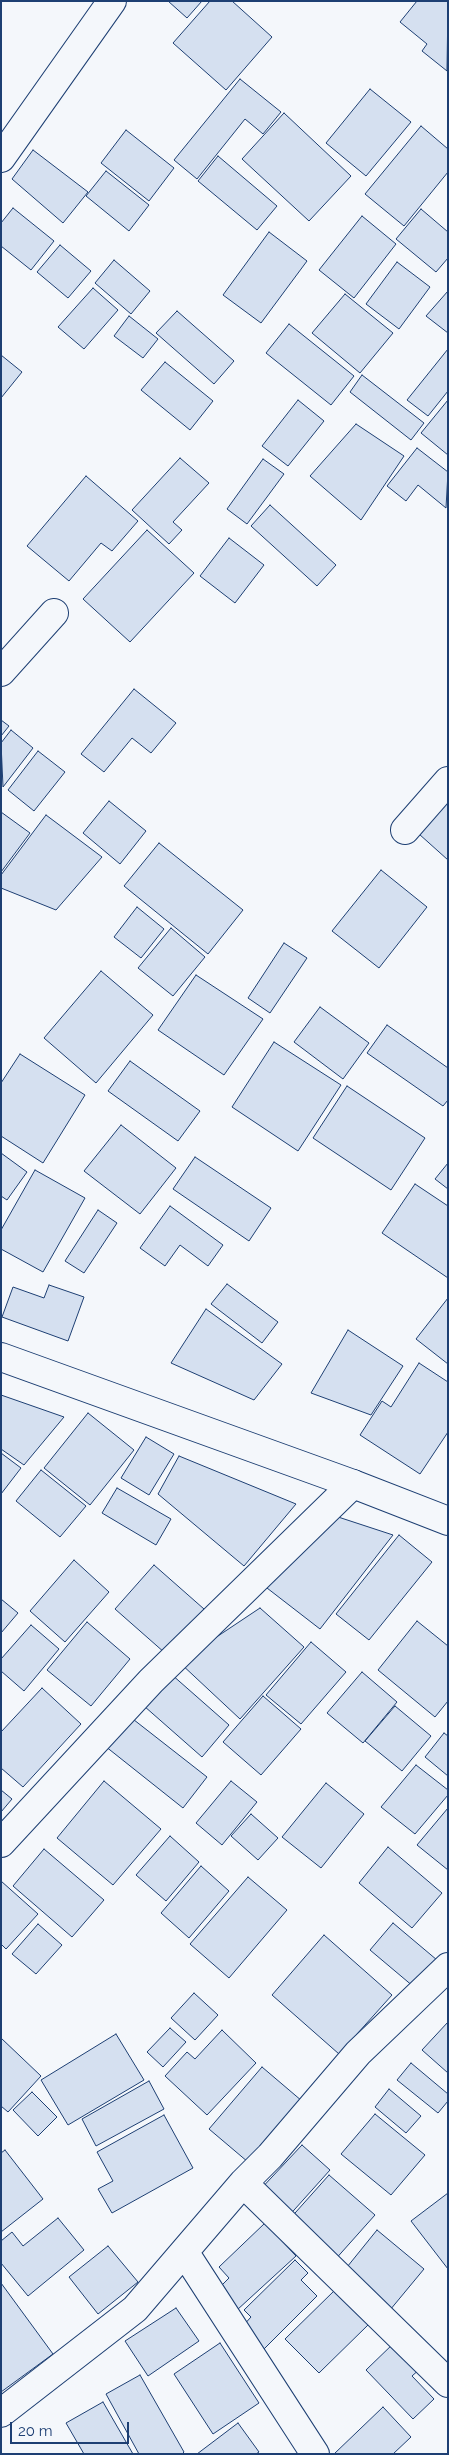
<!DOCTYPE html>
<style>
body{margin:0}
#map{position:relative;width:449px;height:2455px;overflow:hidden;background:#f4f7fb;font-family:Raleway,sans-serif}
canvas{display:block}
.frame{position:absolute;inset:0;border:2px solid #1d3f73;pointer-events:none}
.scale{position:absolute;left:10px;top:2422px;width:119px;height:22px;box-sizing:border-box;border:2px solid #1d3f73;border-top:0;padding-left:6px;font-size:15px;line-height:18px;white-space:nowrap;color:#1d3f73;-webkit-text-stroke:4px #f4f7fb;paint-order:stroke}
</style>
<div id="map">
<canvas width="449" height="2455"></canvas>
<div class="frame"></div>
<div class="scale">20 m</div>
</div>
<script>
const ctx = document.querySelector('canvas').getContext('2d');
ctx.lineJoin = 'round';
function fillPath(path, color) {
  ctx.fillStyle = color;
  ctx.fill(path, 'evenodd');
}
function toPath(rows) {
  const path = new Path2D();
  for (const r of rows) {
    path.moveTo(r[0], r[1]);
    for (let i = 2; i < r.length; i += 2) path.lineTo(r[i], r[i + 1]);
  }
  return path;
}
function stroke(path, color, width, dash) {
  ctx.strokeStyle = color;
  ctx.lineWidth = width;
  ctx.lineCap = dash ? 'butt' : 'round';
  ctx.setLineDash(dash || []);
  ctx.stroke(path);
}
const building = toPath([
 [168,1,202,1,187,18,168,1],
 [210,1,232,1,272,37,226,90,173,43,210,1],
 [417,1,448,1,447,71,422,51,427,44,400,22,417,1],
 [240,79,281,112,263,134,245,119,197,179,174,160,240,79],
 [370,89,411,122,366,176,326,143,370,89],
 [284,113,351,176,309,221,242,159,284,113],
 [421,126,448,149,448,172,404,226,365,194,421,126],
 [126,130,174,168,149,201,101,163,126,130],
 [33,150,88,192,63,223,12,179,33,150],
 [218,156,277,206,257,230,198,181,218,156],
 [106,171,149,205,129,231,86,196,106,171],
 [13,208,54,241,31,270,1,246,1,223,13,208],
 [421,209,448,232,448,258,436,272,396,239,421,209],
 [362,216,396,244,354,298,319,270,362,216],
 [269,232,307,261,261,323,223,295,269,232],
 [60,245,91,271,68,298,37,272,60,245],
 [114,260,150,291,131,314,95,283,114,260],
 [397,262,430,287,399,329,366,304,397,262],
 [93,288,118,310,84,349,58,327,93,288],
 [448,291,448,333,426,316,448,291],
 [345,294,393,333,360,373,312,333,345,294],
 [177,311,234,361,214,384,156,333,177,311],
 [129,316,158,339,143,358,114,336,129,316],
 [289,324,354,376,331,405,266,353,289,324],
 [448,349,448,391,428,416,407,400,448,349],
 [1,355,22,372,1,398,1,355],
 [165,362,213,401,190,430,141,390,165,362],
 [362,375,424,423,411,440,350,392,362,375],
 [298,400,324,421,288,466,262,446,298,400],
 [448,400,448,455,421,433,448,400],
 [356,424,404,456,361,520,310,476,356,424],
 [417,448,448,472,446,508,418,485,406,501,387,486,417,448],
 [180,458,209,483,173,522,182,530,169,544,132,510,180,458],
 [263,459,284,474,247,524,227,509,263,459],
 [86,476,138,521,112,551,101,543,69,581,27,546,86,476],
 [270,505,336,565,317,586,251,526,270,505],
 [147,530,194,573,130,642,83,599,147,530],
 [229,538,264,565,235,603,200,576,229,538],
 [134,689,176,723,151,753,132,738,104,772,81,754,134,689],
 [1,720,9,726,1,736,1,720],
 [11,730,33,748,3,787,1,743,11,730],
 [38,751,65,772,34,811,8,790,38,751],
 [109,801,146,831,120,864,83,833,109,801],
 [448,802,448,860,419,834,448,802],
 [1,812,30,833,1,872,1,812],
 [46,815,102,857,56,910,1,888,1,875,46,815],
 [159,843,243,910,208,954,124,886,159,843],
 [381,870,427,907,379,968,332,931,381,870],
 [137,907,164,929,141,958,114,937,137,907],
 [171,928,205,957,173,996,138,968,171,928],
 [284,943,307,958,270,1013,248,998,284,943],
 [101,971,153,1015,96,1083,44,1038,101,971],
 [196,975,263,1019,224,1075,158,1030,196,975],
 [320,1007,369,1043,343,1079,294,1042,320,1007],
 [387,1025,448,1068,448,1100,443,1106,367,1053,387,1025],
 [274,1042,341,1085,298,1151,232,1107,274,1042],
 [20,1054,85,1095,43,1163,1,1136,1,1083,20,1054],
 [130,1061,200,1111,178,1141,108,1091,130,1061],
 [347,1086,425,1138,391,1190,313,1138,347,1086],
 [121,1125,176,1168,140,1214,84,1171,121,1125],
 [1,1153,27,1172,7,1200,1,1196,1,1153],
 [195,1157,271,1208,249,1241,173,1189,195,1157],
 [448,1163,448,1189,435,1179,448,1163],
 [35,1170,85,1198,43,1272,1,1249,1,1230,35,1170],
 [415,1184,448,1206,448,1278,382,1233,415,1184],
 [170,1206,223,1245,208,1266,180,1245,165,1266,140,1248,170,1206],
 [98,1210,117,1223,84,1273,65,1261,98,1210],
 [227,1284,278,1322,262,1343,211,1304,227,1284],
 [49,1285,84,1297,68,1341,2,1317,13,1287,44,1298,49,1285],
 [448,1298,448,1364,416,1339,448,1298],
 [206,1309,282,1364,254,1400,171,1363,206,1309],
 [348,1330,403,1366,371,1415,311,1393,348,1330],
 [419,1363,448,1382,448,1432,420,1474,360,1435,382,1401,391,1407,419,1363],
 [1,1395,64,1417,24,1465,1,1449,1,1395],
 [88,1413,134,1450,90,1505,44,1468,88,1413],
 [146,1437,174,1454,149,1495,121,1478,146,1437],
 [1,1453,21,1468,1,1494,1,1453],
 [179,1456,296,1504,244,1566,158,1494,179,1456],
 [41,1470,86,1506,60,1537,16,1501,41,1470],
 [117,1488,171,1519,156,1545,102,1513,117,1488],
 [329,1514,393,1535,320,1629,267,1588,329,1514],
 [399,1535,432,1562,369,1640,336,1614,399,1535],
 [74,1560,109,1592,65,1642,30,1611,74,1560],
 [154,1565,204,1609,165,1653,115,1609,154,1565],
 [1,1599,18,1613,1,1633,1,1599],
 [260,1608,304,1647,240,1719,179,1662,260,1608],
 [417,1621,448,1646,448,1701,435,1717,378,1670,417,1621],
 [87,1622,130,1659,91,1706,47,1670,87,1622],
 [31,1625,59,1649,24,1691,1,1671,1,1659,31,1625],
 [311,1642,346,1672,301,1724,266,1695,311,1642],
 [362,1672,397,1702,363,1743,327,1713,362,1672],
 [171,1674,229,1725,202,1757,144,1706,171,1674],
 [42,1688,81,1724,23,1787,1,1768,1,1732,42,1688],
 [263,1696,301,1729,261,1775,223,1742,263,1696],
 [395,1706,431,1736,402,1771,365,1741,395,1706],
 [129,1716,207,1777,183,1808,105,1746,129,1716],
 [444,1733,448,1736,448,1776,425,1757,444,1733],
 [416,1765,448,1790,448,1795,415,1834,381,1807,416,1765],
 [104,1781,161,1829,113,1885,57,1838,104,1781],
 [231,1781,257,1802,222,1845,196,1823,231,1781],
 [326,1783,364,1814,321,1868,282,1837,326,1783],
 [1,1790,12,1799,1,1812,1,1790],
 [448,1808,448,1870,417,1845,448,1808],
 [251,1814,278,1838,258,1860,231,1836,251,1814],
 [170,1836,199,1862,166,1901,136,1875,170,1836],
 [388,1847,442,1893,412,1928,359,1883,388,1847],
 [44,1849,104,1900,72,1937,13,1886,44,1849],
 [201,1866,229,1891,189,1938,161,1913,201,1866],
 [248,1877,287,1910,229,1978,190,1944,248,1877],
 [1,1881,38,1914,6,1949,1,1944,1,1881],
 [393,1923,437,1960,414,1987,370,1950,393,1923],
 [38,1924,62,1945,36,1974,12,1954,38,1924],
 [324,1935,392,1995,339,2054,272,1995,324,1935],
 [194,1993,218,2015,195,2040,171,2018,194,1993],
 [448,2022,448,2073,422,2050,448,2022],
 [170,2028,186,2042,163,2067,147,2052,170,2028],
 [222,2030,256,2063,207,2115,165,2076,187,2052,195,2059,222,2030],
 [116,2034,144,2080,68,2125,41,2080,116,2034],
 [1,2038,41,2076,8,2112,1,2106,1,2038],
 [411,2063,448,2094,448,2101,438,2113,397,2080,411,2063],
 [262,2067,302,2101,248,2162,209,2129,262,2067],
 [149,2081,164,2109,96,2146,82,2119,149,2081],
 [389,2089,421,2116,406,2133,375,2107,389,2089],
 [32,2092,57,2117,38,2136,13,2110,32,2092],
 [375,2114,425,2155,391,2195,341,2154,375,2114],
 [164,2115,193,2168,112,2213,98,2189,113,2181,97,2152,164,2115],
 [302,2145,330,2170,286,2219,257,2193,302,2145],
 [5,2150,43,2199,1,2232,1,2153,5,2150],
 [329,2175,375,2215,333,2262,287,2222,329,2175],
 [448,2193,448,2269,411,2221,448,2193],
 [58,2218,84,2250,28,2296,1,2263,1,2241,12,2232,23,2246,58,2218],
 [265,2223,296,2256,237,2310,218,2289,229,2278,219,2267,265,2223],
 [377,2230,424,2269,390,2310,343,2272,377,2230],
 [108,2246,138,2282,98,2314,69,2277,108,2246],
 [295,2260,308,2273,301,2280,317,2296,263,2350,241,2328,251,2317,244,2310,295,2260],
 [1,2283,53,2354,1,2392,1,2283],
 [335,2290,368,2325,319,2373,285,2339,335,2290],
 [176,2308,199,2341,148,2376,125,2341,176,2308],
 [395,2342,421,2368,412,2376,434,2399,413,2419,366,2370,395,2342],
 [220,2343,259,2403,213,2434,174,2374,220,2343],
 [140,2375,184,2452,182,2454,139,2454,106,2394,140,2375],
 [103,2402,133,2454,84,2454,66,2423,103,2402],
 [383,2407,411,2437,393,2454,334,2454,383,2407],
 [238,2423,259,2452,256,2454,197,2454,238,2423]
]);
const street = toPath([
 [1,158,112,1],
 [1,672,54,613],
 [405,830,448,781],
 [1,1843,151,1681,353,1484],
 [243,2183,448,2383],
 [185,2253,315,2454],
 [1,2413,135,2309,243,2183,270,2156,358,2053,448,1967]
]);
const secondary = toPath([
 [1,1357,353,1484,448,1521]
]);
fillPath(building, '#d5e0f0');
stroke(building, '#1d3f73', 1);
stroke(street, '#1d3f73', 30);
stroke(secondary, '#1d3f73', 30);
stroke(street, '#f4f7fb', 28);
stroke(secondary, '#f4f7fb', 28);
</script>
